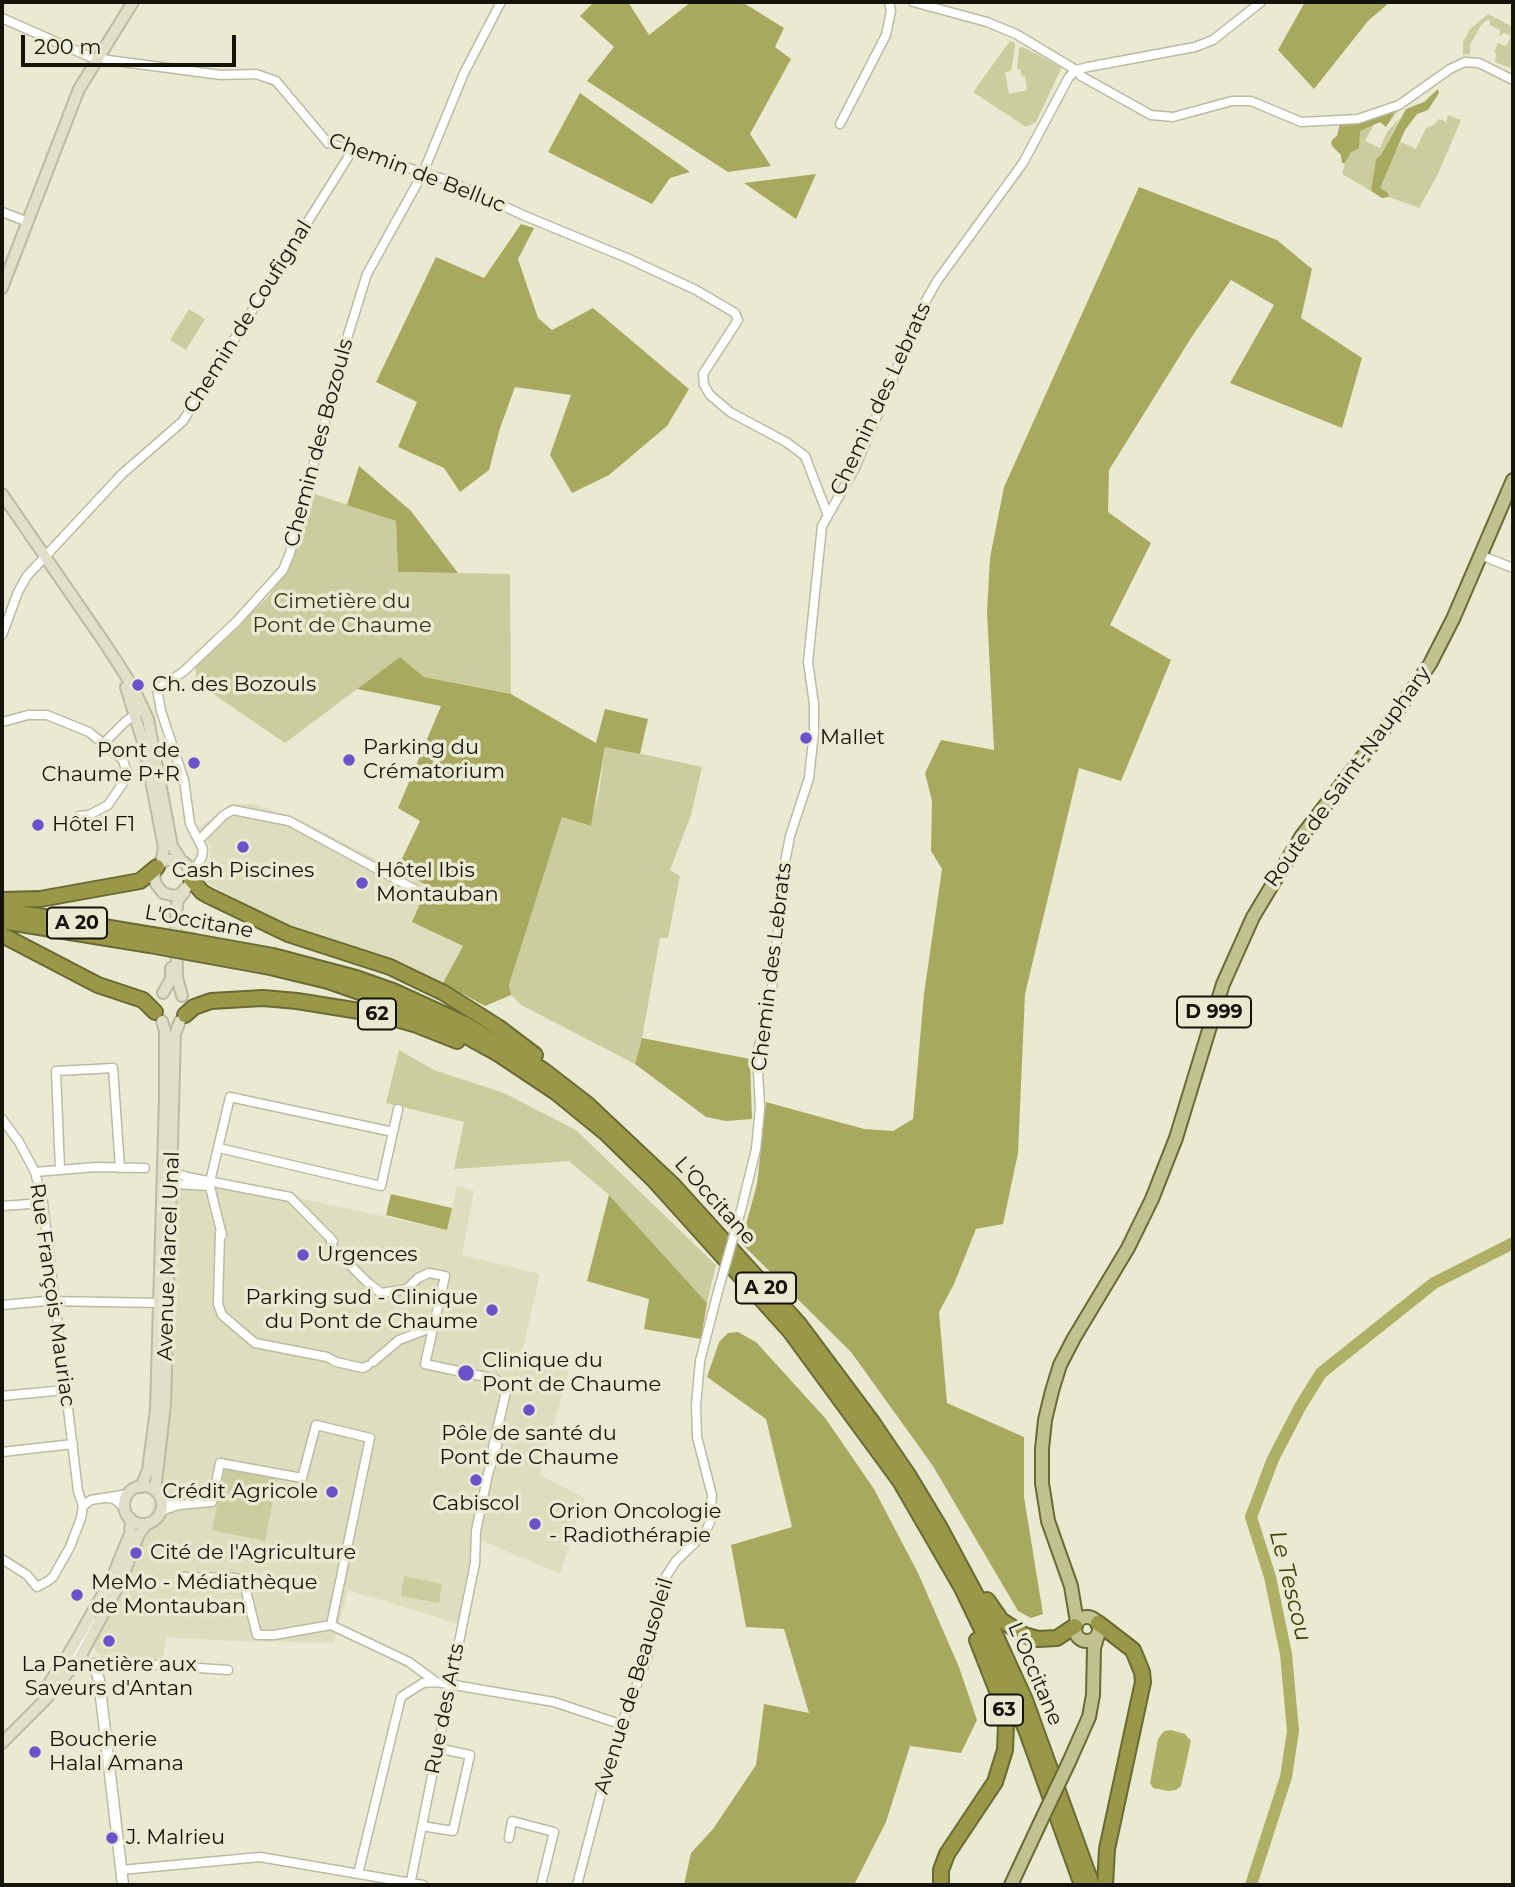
<!DOCTYPE html>
<meta charset="utf-8">
<style>
body{margin:0}
#map{position:relative;width:1515px;height:1887px;overflow:hidden;background:#eaead2;font-family:Montserrat,sans-serif}
canvas{display:block}
.frame{position:absolute;inset:0;border:4px solid #14140b;pointer-events:none}
.scale{position:absolute;left:21px;top:35px;width:215px;height:32px;box-sizing:border-box;border:4px solid #14140b;border-top:0;padding-left:9px;font-size:21px;line-height:24px;white-space:nowrap;color:#14140b;-webkit-text-stroke:5px #eaead2;paint-order:stroke}
</style>
<div id="map">
<canvas width="1515" height="1887"></canvas>
<div class="frame"></div>
<div class="scale">200 m</div>
</div>
<script>
const ctx = document.querySelector('canvas').getContext('2d');
ctx.lineJoin = 'round';
function fillPath(path, color) {
  ctx.fillStyle = color;
  ctx.fill(path, 'evenodd');
}
function toPath(rows) {
  const path = new Path2D();
  for (const r of rows) {
    if (r.length === 3) {
      path.moveTo(r[0] + r[2], r[1]);
      path.arc(r[0], r[1], r[2], 0, 2 * Math.PI);
      continue;
    }
    path.moveTo(r[0], r[1]);
    for (let i = 2; i < r.length; i += 2) path.lineTo(r[i], r[i + 1]);
  }
  return path;
}
function stroke(path, color, width, dash) {
  ctx.strokeStyle = color;
  ctx.lineWidth = width;
  ctx.lineCap = dash ? 'butt' : 'round';
  ctx.setLineDash(dash || []);
  ctx.stroke(path);
}
function label(font, color, halo, rows, align = 'center') {
  ctx.font = font + ' Montserrat,sans-serif';
  ctx.lineWidth = 7;
  ctx.setLineDash([]);
  ctx.textBaseline = 'middle';
  ctx.strokeStyle = halo;
  ctx.fillStyle = color;
  for (const [text, x, y, turn = 0] of rows) {
    ctx.save();
    ctx.translate(x, y);
    ctx.rotate((+turn || 0) * Math.PI / 180);
    ctx.textAlign = isNaN(turn) ? turn : align;
    if (halo) ctx.strokeText(text, 0, 0);
    ctx.fillText(text, 0, 0);
    ctx.restore();
  }
}
const built = toPath([
 [230,804,254,804,298,819,428,886,450,941,463,946,443,983,382,955,275,921,206,882,204,868,210,858,210,845,199,828],
 [215,1178,233,1184,447,1230,457,1186,474,1191,462,1255,540,1274,521,1358,569,1370,540,1475,585,1498,560,1574,475,1538,475,1563,462,1625,348,1590,334,1643,231,1641,166,1637,163,1661,99,1655,92,1645,129,1576,146,1534,160,1473,175,1192,180,1188,207,1189,213,1184]
]);
const green = toPath([
 [1488,14,1513,27,1513,69,1495,62,1496,53,1494,52,1498,43,1506,46,1511,36,1504,33,1499,36,1500,30,1490,25,1490,20,1485,21,1480,27,1470,45,1470,54,1463,55,1463,42,1470,29],
 [1010,41,1015,43,1015,47,1011,71,1005,72,1009,94,1027,90,1025,76,1022,77,1020,69,1017,69,1019,48,1023,47,1059,66,1061,69,1036,122,1026,127,973,92],
 [1398,111,1386,127,1380,122,1374,124,1365,141,1380,148,1387,132,1400,118,1381,155,1376,159,1371,191,1342,174,1345,163,1342,163,1341,155,1332,147,1331,141,1337,136,1340,124,1350,120,1367,120],
 [1448,115,1461,120,1438,174,1419,208,1389,197,1389,194,1380,188,1386,170,1401,142,1416,149,1426,128,1434,125,1439,119,1446,122],
 [189,309,205,319,186,350,170,340],
 [309,492,396,521,398,572,510,574,511,694,424,677,400,657,285,743,197,683,195,667,267,598,290,565],
 [605,746,702,767,691,815,670,870,680,876,668,938,660,938,642,1038,635,1064,521,1005,511,995,509,985,562,817,590,826,599,792],
 [399,1050,434,1070,504,1093,576,1130,716,1265,707,1303,609,1195,569,1161,454,1169,464,1122,386,1103],
 [229,1468,245,1470,277,1479,265,1541,212,1530,224,1471],
 [404,1576,442,1584,439,1603,401,1596]
]);
const forest = toPath([
 [594,2,628,2,649,35,691,2,742,2,784,28,775,47,791,59,750,134,771,166,728,172,587,81,614,47,580,16],
 [1305,2,1390,2,1368,21,1314,89,1278,50],
 [1438,89,1439,93,1428,110,1417,114,1405,130,1380,188,1388,193,1389,197,1382,198,1371,191,1376,159,1381,155,1406,109,1424,102],
 [580,93,690,172,670,178,652,204,548,152],
 [1397,108,1386,127,1380,122,1360,131,1359,148,1351,152,1345,163,1342,163,1341,155,1331,144,1333,139,1337,136,1340,124,1350,120,1367,120,1378,117],
 [816,174,796,219,744,183],
 [1139,187,1277,240,1312,269,1301,318,1362,358,1342,428,1230,383,1274,305,1231,280,1191,338,1109,470,1108,512,1151,543,1110,625,1171,660,1121,781,1079,768,1025,994,1018,1153,1003,1224,976,1229,954,1284,939,1312,947,1403,1024,1437,1024,1497,1043,1614,1031,1618,1018,1611,933,1466,851,1352,741,1243,757,1184,766,1102,864,1129,893,1131,913,1119,924,994,942,869,931,851,932,801,925,773,941,740,994,750,987,612,990,558,1004,487],
 [521,224,534,228,518,259,538,318,552,330,593,308,689,389,667,426,609,475,572,493,550,455,571,395,515,387,500,428,489,470,460,492,444,468,398,447,417,402,376,382,436,257,484,278],
 [359,466,411,511,458,573,398,572,396,521,347,505],
 [400,657,424,677,511,694,596,743,605,709,648,719,640,754,605,747,591,826,562,817,509,985,511,995,485,1006,443,983,463,946,412,922,428,886,397,869,420,821,398,808,441,706,357,689],
 [642,1038,750,1059,752,1119,726,1121,706,1117,635,1064],
 [391,1194,452,1208,447,1230,386,1215],
 [609,1195,707,1303,701,1339,644,1329,649,1299,587,1281],
 [738,1332,756,1342,826,1419,874,1489,918,1573,959,1667,977,1720,961,1753,910,1746,886,1822,854,1885,684,1885,691,1853,713,1829,756,1765,764,1704,809,1713,784,1629,746,1627,731,1545,792,1527,766,1419,707,1377,719,1342,728,1333]
]);
const water = toPath([
 [1171,1730,1185,1734,1191,1741,1181,1786,1176,1790,1168,1791,1153,1788,1150,1783,1158,1739,1164,1731]
]);
const river = toPath([
 [1251,1885,1286,1777,1293,1731,1286,1654,1270,1577,1251,1517,1273,1459,1300,1407,1321,1373,1434,1283,1513,1243]
]);
const minor = toPath([
 [913,2,987,22,1016,34,1076,70,1081,76,1151,115,1173,117,1232,101,1251,101,1301,122,1358,119,1399,105,1450,69,1465,62,1479,63,1513,80],
 [2,18,97,60],
 [99,57,108,60,221,75,256,74,276,81,328,143,447,180,525,216,627,258,696,290,735,313,738,320,703,374,704,385,710,395,730,412,786,442,805,456,827,513],
 [840,124,886,35,891,11,889,2],
 [2,212,28,222],
 [1480,555,1513,568],
 [2,635,18,592,27,576,122,474,183,421,352,151],
 [2,722,28,715,47,715,89,732,123,760,126,770,125,780,108,805,89,815,79,816],
 [104,743,126,721,136,714],
 [198,838,202,837,224,815,233,810,289,821,414,889],
 [191,876,202,857,203,849,190,824,184,780,161,711,157,689,183,672,237,621,283,570,290,553,348,335,367,274,423,173,464,73,501,2],
 [2,1119,19,1142,35,1172,43,1203,78,1491,83,1506],
 [393,1132,398,1109],
 [172,1167,176,1173,187,1177,290,1197,333,1241],
 [60,1169,56,1071,113,1068,120,1168],
 [35,1172,96,1167,145,1168],
 [209,1186,230,1097,393,1132,381,1186,219,1148],
 [171,1187,177,1184,209,1186,211,1190],
 [211,1191,222,1235],
 [2,1206,43,1203],
 [741,1210,756,1149,760,1108,757,1053,770,1008,785,862,790,836,809,778,814,732,814,704,808,662,822,526,855,468,924,304,937,281,1023,163,1069,77,1076,70,1088,67,1195,47,1213,40,1261,2],
 [220,1233,218,1304,222,1315,255,1343,327,1357,336,1362,363,1368,367,1366],
 [330,1237,333,1248,367,1282,381,1293,407,1289,418,1278,429,1273,445,1276,425,1364,495,1379,503,1384,506,1392,493,1447],
 [2,1305,46,1301,163,1303],
 [373,1362,399,1340,433,1327],
 [2,1396,65,1390],
 [2,1452,73,1444],
 [107,1498,114,1499,125,1508],
 [160,1498,178,1505],
 [91,1500,128,1494],
 [161,1511,178,1505,212,1502,220,1463,302,1478,316,1425,370,1438,331,1625],
 [2,1559,27,1575,37,1587,48,1581,53,1577,70,1547,81,1518,83,1506,91,1500],
 [183,1577,237,1578,244,1583,257,1635,274,1635,331,1625],
 [331,1625,409,1662,436,1682,554,1702,623,1725],
 [91,1666,97,1662,113,1662,228,1670],
 [422,1826,453,1831,470,1755,437,1748],
 [509,1838,512,1821,554,1832,541,1885],
 [121,1870,260,1857,423,1885],
 [358,1874,401,1697,423,1683,436,1682],
 [410,1885,475,1563,476,1531,488,1474,497,1445,495,1444],
 [577,1885,613,1747,647,1658,665,1578,676,1561,705,1533,710,1522,712,1495,697,1437,696,1405,700,1361,717,1295]
]);
const tertiary = toPath([
 [92,1623,77,1655,96,1671,99,1680,123,1885]
]);
const secondary = toPath([
 [2,288,79,89,133,2],
 [2,494,106,645,133,687,148,719,172,846,181,860,187,865,191,876,189,885,180,894,175,896,163,893,156,884,154,878,157,867,165,860,181,860],
 [126,687,145,749,164,848,161,863],
 [163,993,171,979,171,968],
 [182,996,177,977,176,913,178,900,184,893],
 [143,1505,19],
 [141,1487,148,1470,156,1409,165,1097,165,1031,162,1021],
 [155,1491,165,1405,175,1034,180,1021],
 [46,1688,71,1650,112,1578,130,1534,131,1519],
 [2,1743,46,1699,79,1659,121,1581,139,1534,147,1524]
]);
const primary = toPath([
 [1087,1629,12],
 [1077,1622,1071,1586,1048,1521,1042,1483,1042,1449,1045,1420,1052,1391,1060,1365,1074,1338,1128,1248,1152,1199,1176,1138,1223,984,1253,917,1301,837,1391,720,1430,664,1453,619,1513,480],
 [1069,1762,1089,1717,1093,1695,1094,1648,1098,1635],
 [1011,1885,1039,1825]
]);
const motorway = toPath([
 [191,879,202,892,209,896,288,934,390,967,444,993,498,1027,535,1055],
 [2,900,40,899,140,881,157,867],
 [2,910,152,935],
 [2,921,150,945],
 [2,935,98,985,143,1000,155,1012],
 [195,942,273,956,356,978,393,991,463,1023,543,1070,587,1104,673,1185,798,1323,872,1422,908,1475,940,1528,984,1610,1025,1700,1092,1885],
 [193,953,270,967,328,981,408,1009,450,1027,497,1053,557,1093,606,1133,654,1180,790,1331,900,1481,962,1588,987,1640,1027,1732,1082,1885],
 [185,1015,194,1007,211,1001,263,998,297,1001,378,1014,414,1024,457,1041],
 [987,1600,1001,1620,1024,1635,1038,1639,1057,1638,1075,1626],
 [1098,1623,1133,1650,1142,1672,1143,1682,1107,1849,1105,1885],
 [941,1885,941,1870,947,1854,995,1782,1005,1750,1006,1725,1003,1706,977,1640]
]);
const minorBridge = toPath([
 [717,1295,741,1210]
]);
const primaryBridge = toPath([
 [1039,1825,1069,1762]
]);
const motorwayBridge = toPath([
 [152,935,195,942],
 [150,945,193,953]
]);
const markers = [
 [138,685,7,"#6a52cb"],
 [806,738,7,"#6a52cb"],
 [349,760,7,"#6a52cb"],
 [194,763,7,"#6a52cb"],
 [38,825,7,"#6a52cb"],
 [243,847,7,"#6a52cb"],
 [362,883,7,"#6a52cb"],
 [303,1255,7,"#6a52cb"],
 [492,1310,7,"#6a52cb"],
 [466,1373,9,"#6a52cb"],
 [529,1410,7,"#6a52cb"],
 [476,1480,7,"#6a52cb"],
 [332,1492,7,"#6a52cb"],
 [535,1524,7,"#6a52cb"],
 [136,1553,7,"#6a52cb"],
 [77,1595,7,"#6a52cb"],
 [109,1641,7,"#6a52cb"],
 [35,1752,7,"#6a52cb"],
 [112,1838,7,"#6a52cb"]
];
const shields = [
 [77,923,60],
 [1214,1012,74],
 [377,1014,38],
 [766,1288,60],
 [1004,1710,38]
];
const shieldNames = [
 ["A 20",77,923],
 ["D 999",1214,1012],
 ["62",377,1014],
 ["A 20",766,1288],
 ["63",1004,1710]
];
const streetNames = [
 ["Chemin de Belluc",417,173,21],
 ["Chemin de Coufignal",248,317,-58],
 ["Chemin des Lebrats",881,399,-65],
 ["Chemin des Bozouls",319,443,-75],
 ["Route de Saint-Nauphary",1348,777,-54],
 ["L'Occitane",199,922,10],
 ["Chemin des Lebrats",772,967,-83],
 ["L'Occitane",715,1201,48],
 ["Avenue Marcel Unal",169,1256,-88],
 ["Rue François Mauriac",52,1295,82],
 ["L'Occitane",1035,1674,67],
 ["Avenue de Beausoleil",634,1686,-73],
 ["Rue des Arts",445,1709,-79]
];
const parkNames = [
 ["Cimetière du",342,602],
 ["Pont de Chaume",342,626]
];
const poiNames = [
 ["Ch. des Bozouls",152,685],
 ["Mallet",820,738],
 ["Parking du",363,748],
 ["Crématorium",363,772],
 ["Pont de",180,751,"right"],
 ["Chaume P+R",180,775,"right"],
 ["Hôtel F1",52,825],
 ["Cash Piscines",243,871,"center"],
 ["Hôtel Ibis",376,871],
 ["Montauban",376,895],
 ["Urgences",317,1255],
 ["Parking sud - Clinique",478,1298,"right"],
 ["du Pont de Chaume",478,1322,"right"],
 ["Clinique du",482,1361],
 ["Pont de Chaume",482,1385],
 ["Pôle de santé du",529,1434,"center"],
 ["Pont de Chaume",529,1458,"center"],
 ["Crédit Agricole",318,1492,"right"],
 ["Cabiscol",476,1504,"center"],
 ["Orion Oncologie",549,1512],
 ["- Radiothérapie",549,1536],
 ["Cité de l'Agriculture",150,1553],
 ["MeMo - Médiathèque",91,1583],
 ["de Montauban",91,1607],
 ["La Panetière aux",109,1665,"center"],
 ["Saveurs d'Antan",109,1689,"center"],
 ["Boucherie",49,1740],
 ["Halal Amana",49,1764],
 ["J. Malrieu",126,1838]
];
const waterNames = [
 ["Le Tescou",1290,1586,76]
];
fillPath(built, '#dedebf');
fillPath(green, '#cccd9e');
fillPath(forest, '#a9a85f');
fillPath(water, '#b0af66');
stroke(river, '#b0af66', 12);
stroke(minor, '#bbbba4', 11);
stroke(tertiary, '#bbbba4', 13);
stroke(secondary, '#bbbba4', 14);
stroke(primary, '#6a6a33', 16);
stroke(motorway, '#6a6a33', 18);
stroke(minor, '#fff', 8);
stroke(tertiary, '#fff', 10);
stroke(secondary, '#e0e0c8', 10);
stroke(primary, '#c2c191', 12);
stroke(motorway, '#999848', 14);
stroke(minorBridge, '#bbbba4', 11, []);
stroke(primaryBridge, '#6a6a33', 16, []);
stroke(motorwayBridge, '#6a6a33', 18, []);
stroke(minorBridge, '#fff', 8);
stroke(primaryBridge, '#c2c191', 12);
stroke(motorwayBridge, '#999848', 14);
for (const [x, y, r, color] of markers) {
  const dot = new Path2D();
  dot.arc(x, y, r, 0, 2 * Math.PI);
  ctx.fillStyle = color;
  ctx.fill(dot);
  stroke(dot, '#eaead2', 2.5);
}
for (const [x, y, w] of shields) {
  const box = new Path2D();
  box.roundRect(x - w / 2, y - 15.5, w, 31, 5);
  ctx.fillStyle = '#eaead2';
  ctx.fill(box);
  stroke(box, '#14140b', 2);
}
label('bold 19px', '#14140b', null, shieldNames);
label('21px', '#14140b', '#eaead2', streetNames);
label('21px', '#333212', '#eaead2', parkNames);
label('21px', '#14140b', '#eaead2', poiNames, 'left');
label('italic 23px', '#3e3c00', '#eaead2', waterNames);
</script>
